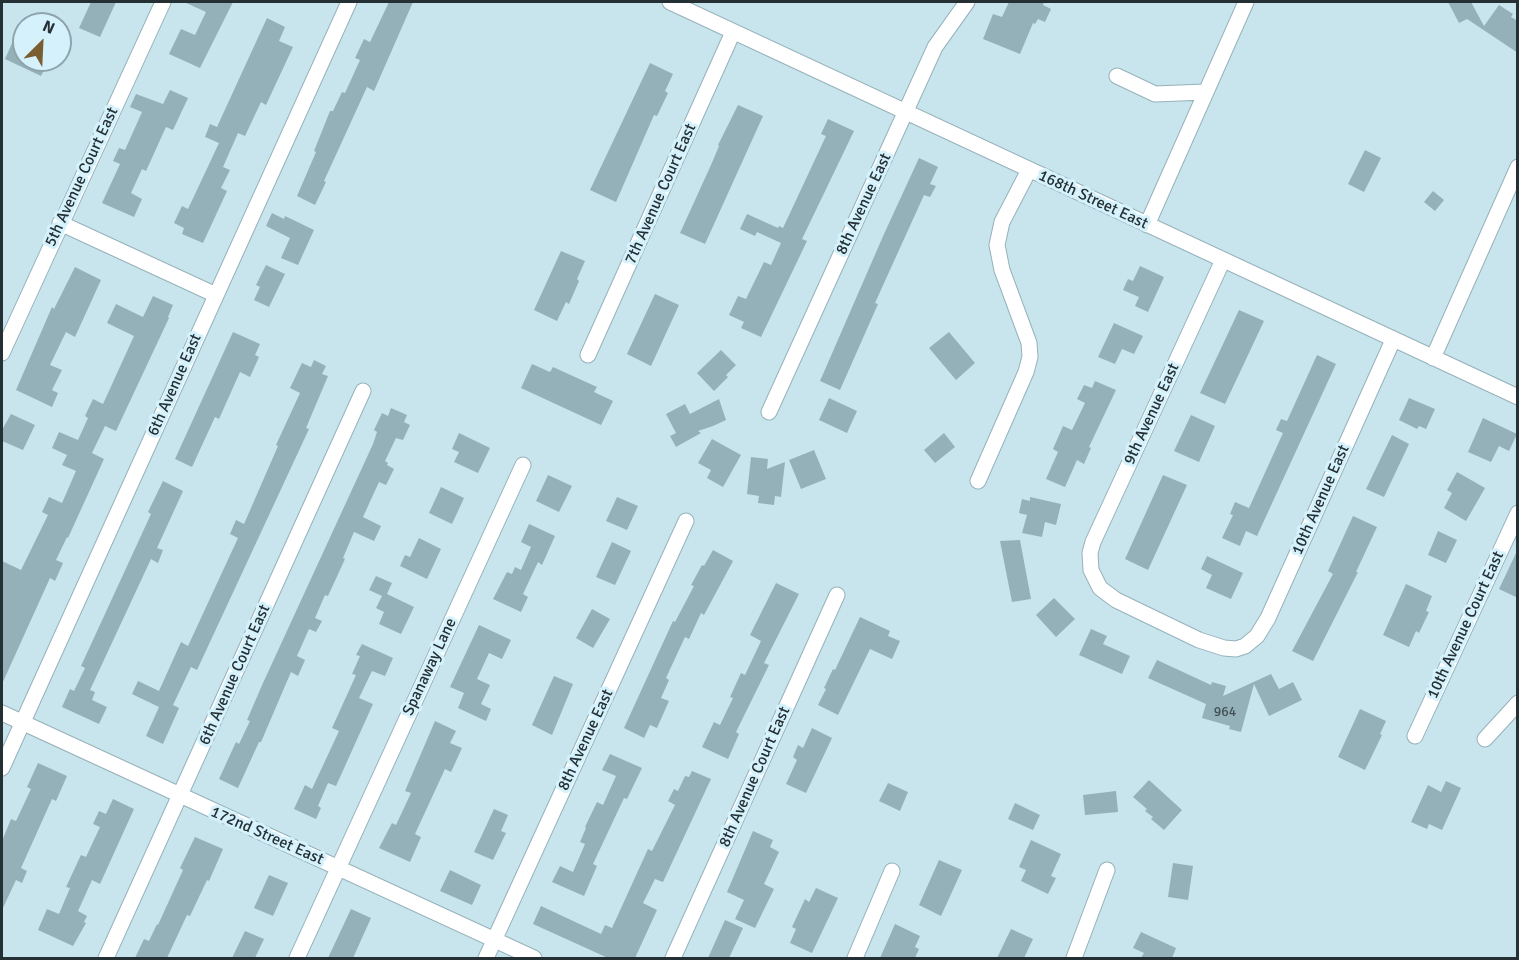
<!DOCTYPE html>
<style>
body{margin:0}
#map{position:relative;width:1519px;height:960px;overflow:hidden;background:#c8e5ee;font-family:Signika,sans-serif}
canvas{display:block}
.frame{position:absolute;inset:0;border:3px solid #253034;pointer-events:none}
.north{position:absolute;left:12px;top:12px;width:60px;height:60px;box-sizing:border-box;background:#d5f2fc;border:2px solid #8fa4ac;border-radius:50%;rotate:24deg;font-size:16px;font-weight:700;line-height:24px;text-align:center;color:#253034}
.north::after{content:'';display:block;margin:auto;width:21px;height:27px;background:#7a5e31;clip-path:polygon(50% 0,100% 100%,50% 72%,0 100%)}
</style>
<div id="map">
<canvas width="1519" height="960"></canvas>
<div class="frame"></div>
<div class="north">N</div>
</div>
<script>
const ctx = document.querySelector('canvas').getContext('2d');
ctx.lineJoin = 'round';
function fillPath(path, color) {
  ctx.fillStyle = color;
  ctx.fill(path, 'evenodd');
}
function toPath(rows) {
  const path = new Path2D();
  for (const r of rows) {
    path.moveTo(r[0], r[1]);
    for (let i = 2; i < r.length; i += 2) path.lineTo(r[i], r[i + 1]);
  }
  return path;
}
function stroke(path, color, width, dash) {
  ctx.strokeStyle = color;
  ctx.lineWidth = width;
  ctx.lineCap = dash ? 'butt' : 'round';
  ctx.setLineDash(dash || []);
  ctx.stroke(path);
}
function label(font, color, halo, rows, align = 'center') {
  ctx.font = font + ' Signika,sans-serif';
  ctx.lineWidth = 6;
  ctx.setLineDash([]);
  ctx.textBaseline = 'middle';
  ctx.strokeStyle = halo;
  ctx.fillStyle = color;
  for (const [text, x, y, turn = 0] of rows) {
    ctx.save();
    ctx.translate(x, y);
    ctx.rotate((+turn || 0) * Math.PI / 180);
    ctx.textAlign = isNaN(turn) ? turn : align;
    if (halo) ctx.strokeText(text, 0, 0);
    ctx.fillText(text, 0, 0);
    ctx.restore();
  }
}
const building = toPath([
 [91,2,116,2,100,37,79,28],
 [184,2,233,2,200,68,169,54,181,29,195,35,206,12],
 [389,2,413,2,374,91,367,87,324,181,326,182,315,205,297,196,316,152,314,151,330,111,333,111,342,92,345,93,360,60,355,58,364,39,370,42],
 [1009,2,1044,2,1043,5,1051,9,1045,22,1038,19,1035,24,1033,23,1020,54,983,39,993,14,1002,17],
 [1448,2,1471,2,1484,26,1499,5,1513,14,1511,17,1518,21,1518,53,1467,19,1459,23],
 [267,18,285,27,279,41,293,47,266,105,261,102,245,136,238,133,223,167,230,170,221,188,227,191,203,243,182,234,184,228,174,223,182,206,188,209,219,143,205,137,210,124,217,127],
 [13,41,24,46,24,60,49,60,41,76,5,59],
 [650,63,673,74,665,91,668,93,657,116,654,115,616,202,590,190],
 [170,90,188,98,173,130,166,127,146,171,142,169,131,193,142,199,134,217,102,203,120,164,113,161,119,148,125,150,142,112,130,107,136,94,163,104],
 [738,105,763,116,705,244,680,233,711,165,719,146,718,145],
 [828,119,854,131,802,239,807,241,761,337,741,328,744,322,729,315,738,296,746,299,764,262,771,265,781,243,757,232,755,236,740,229,747,214,778,228,779,226,783,228,826,136,821,134],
 [1365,150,1381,158,1364,192,1348,184],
 [919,158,938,167,930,184,936,186,930,197,924,195,875,303,878,304,840,390,820,381,884,234],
 [1433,191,1444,200,1435,211,1424,202],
 [272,213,284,219,285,216,314,230,298,265,281,258,290,238,266,226],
 [561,251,585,261,577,279,579,281,569,304,566,302,557,321,534,310],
 [266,265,285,274,269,307,254,300,260,287,256,285],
 [1140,266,1164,277,1148,312,1135,306,1139,297,1123,290,1128,279,1133,281],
 [75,267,101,280,75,337,66,332,50,365,62,370,52,390,58,393,52,407,16,390,52,307,54,309],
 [655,294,679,305,651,366,627,354],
 [153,296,173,305,168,317,169,318,116,431,105,426,92,453,104,459,68,538,67,537,56,560,63,563,55,581,50,578,2,684,2,561,21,570,48,515,42,512,49,497,62,503,76,471,62,465,67,455,52,448,59,432,78,440,88,418,85,416,93,399,103,404,134,336,107,323,116,304,143,317],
 [1239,310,1264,321,1225,404,1200,393],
 [1114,323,1143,336,1134,354,1122,349,1115,364,1098,357],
 [233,332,260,344,255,355,259,357,250,377,240,372,219,419,215,417,192,467,175,459],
 [949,332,975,363,956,380,929,348],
 [721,350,736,365,726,375,728,377,714,391,697,373],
 [1317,355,1336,364,1257,536,1246,531,1240,546,1222,538,1233,515,1230,514,1235,502,1249,508,1283,433,1276,430,1281,419,1287,421],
 [314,360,326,366,322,374,328,376,306,428,309,429,197,670,191,667,173,705,179,708,163,744,146,736,159,707,132,694,138,681,159,691,181,642,188,646,238,538,230,534,236,520,244,524,278,446,276,445,300,393,290,388,302,363,311,367],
 [532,364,550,372,553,367,597,387,594,392,613,401,601,425,521,388],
 [1095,381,1116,390,1089,447,1091,448,1084,464,1077,460,1065,487,1046,479,1058,452,1053,449,1063,426,1072,430,1085,403,1077,399,1084,385,1092,388],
 [829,398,857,411,847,433,819,420],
 [1409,398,1435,409,1426,429,1419,426,1417,429,1399,420],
 [719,399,726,420,713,426,698,431,701,433,676,447,670,436,676,433,666,414,685,404,690,414],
 [391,408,407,415,404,422,410,425,403,440,396,438,385,461,388,463,387,465,394,469,386,485,379,482,363,517,381,526,374,541,354,532,343,558,345,559,328,596,325,595,315,618,322,621,316,632,309,629,297,656,305,660,298,676,291,672,261,742,259,742,238,788,219,779,236,742,239,744,250,721,247,720,263,683,373,444,377,432,374,430,382,413,388,416],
 [11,414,35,425,23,450,2,441,2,430],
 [1191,415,1215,426,1199,462,1174,451],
 [1483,418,1517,434,1509,451,1499,446,1491,462,1468,452],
 [459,433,490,448,478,473,454,462,459,452,452,449],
 [944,433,955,447,935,463,924,450],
 [1392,435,1409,444,1384,497,1366,489],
 [712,439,741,455,723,487,707,478,711,470,698,463],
 [814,450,826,479,801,489,789,460],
 [751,457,768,459,767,469,785,462,781,497,775,496,774,505,758,503,759,496,747,494],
 [1457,472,1485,488,1466,521,1444,508,1452,493,1447,490],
 [548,475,572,486,559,512,536,501],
 [1163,475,1187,485,1148,570,1125,559],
 [163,481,183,491,157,548,163,550,158,563,151,559,90,690,95,692,92,700,107,707,99,724,62,707,70,689,74,691,85,668,81,666,151,514,148,512],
 [441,487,464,498,452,524,429,513],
 [617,497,638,506,627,530,606,521],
 [1030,497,1061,504,1056,525,1045,522,1042,537,1022,533,1027,515,1019,513,1022,499,1030,501],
 [1353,516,1377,527,1356,572,1358,572,1313,661,1292,651,1333,574,1328,571],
 [529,524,555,536,542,565,538,562,523,594,528,597,521,612,493,599,507,572,512,574,515,567,521,570,531,547,521,542],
 [1438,531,1457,540,1446,563,1428,555],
 [419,538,441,549,427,579,400,566,405,555,410,557],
 [1020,540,1031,599,1012,602,1000,541],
 [612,542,631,551,615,585,596,577],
 [1518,549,1518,598,1499,589],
 [713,550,733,561,704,615,701,613,689,639,685,637,666,678,669,680,661,698,669,701,657,728,650,725,644,738,624,728,673,621,675,622,694,586,691,585,702,565,704,566],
 [1207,556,1243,573,1231,599,1206,588,1212,575,1201,569],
 [376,576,392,583,387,594,414,607,401,634,379,624,384,612,376,608,382,596,369,590],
 [776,583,799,594,764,663,769,665,736,732,739,734,728,759,702,747,714,722,720,725,733,698,730,697,741,673,745,675,761,641,750,635],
 [1406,584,1432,596,1426,611,1429,612,1419,633,1416,631,1409,647,1383,635],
 [1054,598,1075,619,1056,637,1036,615],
 [592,609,610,619,593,648,576,638],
 [860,617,890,631,888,636,900,641,892,659,870,649,838,715,818,705,826,689,824,688,833,669,835,670],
 [479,625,511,640,502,659,489,653,477,679,490,685,481,704,491,709,486,721,458,708,464,693,450,687],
 [1091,629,1107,636,1103,644,1130,656,1122,674,1079,655],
 [362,644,393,658,385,676,372,671,359,698,373,704,336,786,328,783,318,806,321,808,316,819,294,809,305,785,312,789,339,731,332,728,356,675,352,674,360,656,356,655],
 [1157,660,1211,685,1212,682,1226,686,1223,696,1271,674,1279,689,1293,682,1302,700,1269,716,1254,684,1241,732,1229,729,1230,726,1202,718,1206,704,1148,678],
 [554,676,573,684,552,735,532,725],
 [1360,709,1386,721,1380,734,1382,735,1365,770,1338,757],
 [435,721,456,731,450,743,462,748,451,772,445,769,415,834,421,837,410,862,379,848,392,823,396,825,411,793,405,791],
 [812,728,832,738,806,793,786,784,797,760,793,757,798,745,803,748],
 [610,754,642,768,627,799,624,798,593,864,597,866,584,896,552,882,560,866,573,872,585,844,580,842,586,828,585,827,597,802,603,805,616,776,602,770],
 [38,763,67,776,56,801,52,799,21,868,27,871,22,883,16,880,2,910,2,841,11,819,16,821,31,789,27,787],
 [692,771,711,779,663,882,655,879,643,903,657,910,635,958,608,958,533,924,541,906,601,934,605,925,612,928,648,849,652,851,675,805,668,801,674,789,678,791,685,776,689,777],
 [1149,780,1182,810,1164,830,1151,819,1153,817,1145,811,1147,809,1133,797],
 [1446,781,1461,788,1442,830,1429,824,1427,829,1411,822,1428,785,1441,792],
 [888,783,908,792,900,811,879,801],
 [1116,791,1118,812,1085,815,1083,795],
 [113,799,134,809,100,884,92,880,78,911,87,916,84,922,86,923,73,946,38,930,47,909,59,914,70,888,66,887,81,855,86,857,100,827,93,824,99,811,106,814],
 [1015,803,1040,815,1033,830,1008,819],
 [494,809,508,815,501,831,506,833,493,860,474,852],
 [753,831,773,840,770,847,779,852,764,884,774,889,755,928,735,919,744,900,727,892],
 [195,837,223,849,209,881,207,880,190,916,187,915,167,958,135,958,144,939,149,941,157,924,158,925,183,870,180,868],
 [1031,840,1061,854,1051,876,1056,878,1048,894,1021,881,1026,870,1019,867],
 [939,860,962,870,941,916,919,905],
 [1173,863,1193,866,1188,900,1168,897],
 [450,870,481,885,472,905,440,891],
 [269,875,288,883,273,916,254,908],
 [816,888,838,898,812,953,790,943,796,929,792,927,805,899,809,902],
 [351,909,371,918,353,958,328,958],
 [725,920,743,928,729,958,708,958],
 [895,924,920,936,915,947,919,949,915,958,880,958],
 [1011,929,1033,939,1024,958,997,958],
 [245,931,264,939,255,958,232,958],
 [1141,932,1176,948,1172,958,1141,958,1144,953,1133,948]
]);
const minor = toPath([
 [670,2,1518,397],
 [1117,76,1155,94,1205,92],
 [60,223,216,295],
 [1147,225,1246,2],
 [1223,260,1093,542,1090,553,1091,570,1100,588,1116,600,1199,640,1224,648,1236,649,1245,646,1257,636,1268,618,1393,340],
 [2,353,163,2],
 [588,355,733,32],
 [1433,358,1518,167],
 [769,412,935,47,967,2],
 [978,481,1026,372,1030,357,1029,343,1002,270,997,245,1002,222,1029,170],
 [2,713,534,958],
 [1415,736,1518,513],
 [1485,739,1518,703],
 [2,768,349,2],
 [106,958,363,391],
 [297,958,523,465],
 [486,958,686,521],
 [673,958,837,595],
 [855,958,892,871],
 [1074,958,1107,870]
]);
const numberNames = [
 ["964",1225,712]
];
const streetNames = [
 ["5th Avenue Court East",82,177,-65],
 ["7th Avenue Court East",661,194,-66],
 ["168th Street East",1093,200,25],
 ["8th Avenue East",864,204,-65],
 ["6th Avenue East",175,385,-66],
 ["9th Avenue East",1152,414,-65],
 ["10th Avenue East",1321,500,-66],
 ["10th Avenue Court East",1466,625,-65],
 ["Spanaway Lane",430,667,-65],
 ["6th Avenue Court East",235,675,-66],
 ["8th Avenue East",586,740,-65],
 ["8th Avenue Court East",755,777,-66],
 ["172nd Street East",267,836,24]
];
fillPath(building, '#94b0b9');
stroke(minor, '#96b1ba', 17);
stroke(minor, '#fff', 15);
label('14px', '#415055', null, numberNames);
label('16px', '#253034', '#d5f2fc', streetNames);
</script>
